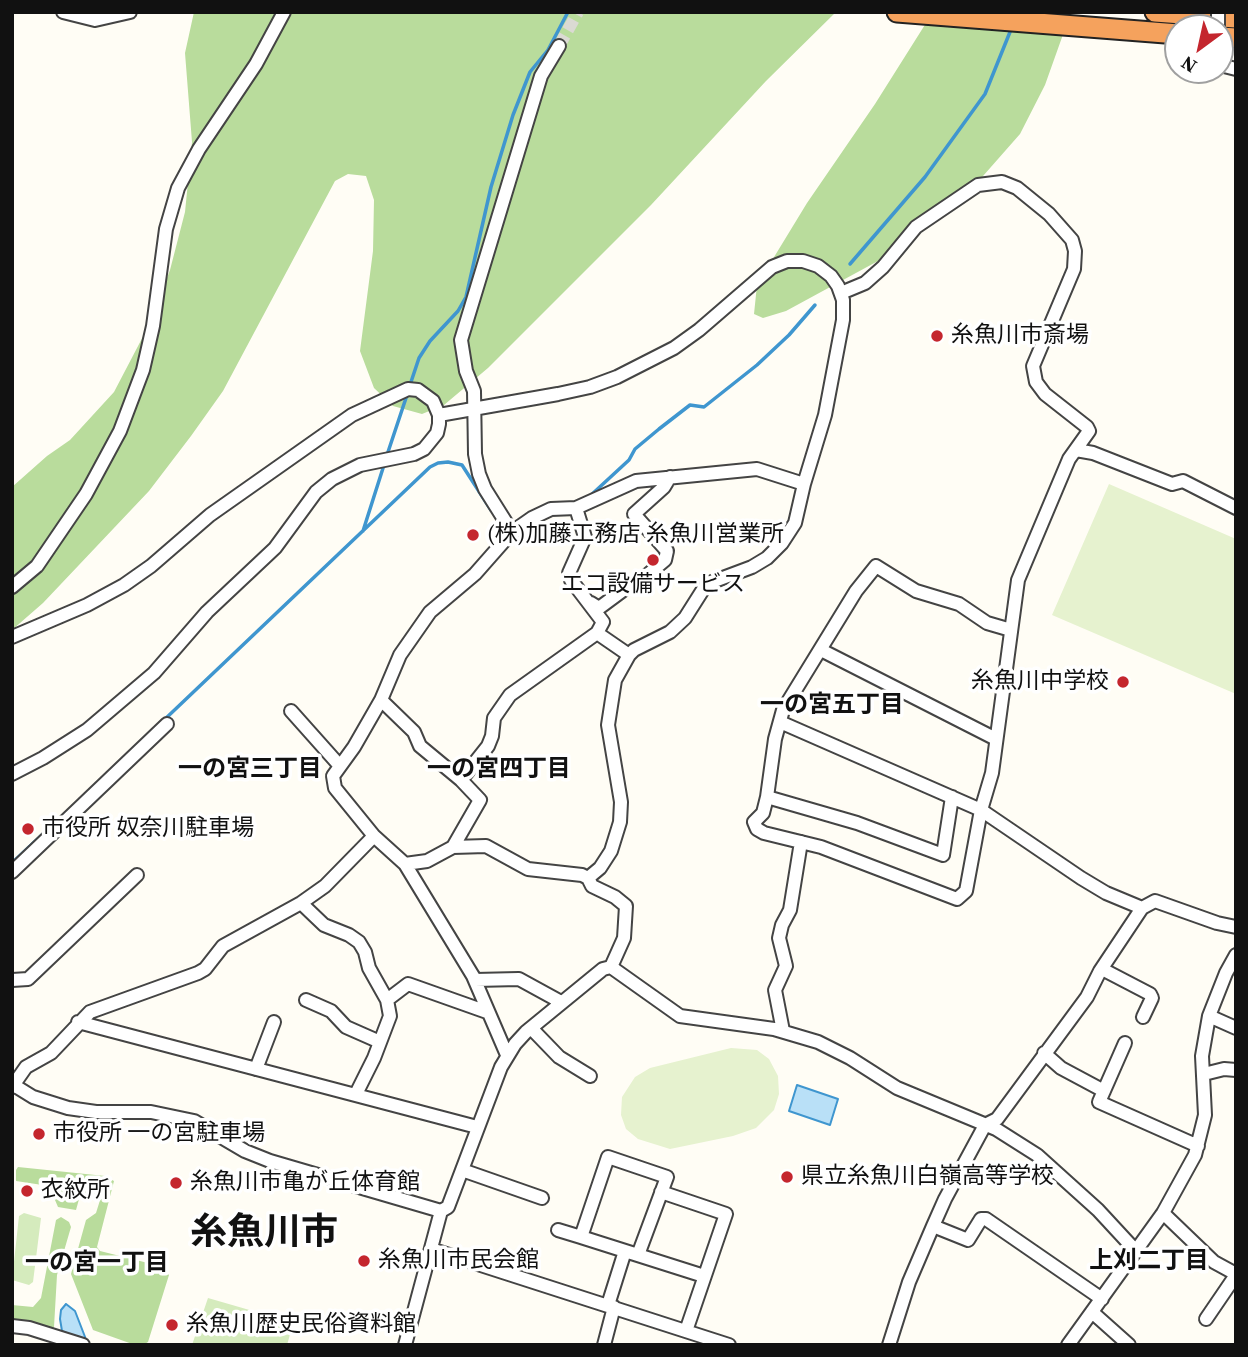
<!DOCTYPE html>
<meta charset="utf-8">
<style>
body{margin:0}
#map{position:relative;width:1248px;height:1357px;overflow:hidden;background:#fffdf5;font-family:"Source Serif 4",serif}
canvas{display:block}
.frame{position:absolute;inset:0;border:14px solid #111;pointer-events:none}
.north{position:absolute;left:1164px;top:14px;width:70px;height:70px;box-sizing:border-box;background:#fff;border:2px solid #a0a0a0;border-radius:50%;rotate:213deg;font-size:19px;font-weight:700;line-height:28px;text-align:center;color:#111}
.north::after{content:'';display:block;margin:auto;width:24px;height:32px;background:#c4262e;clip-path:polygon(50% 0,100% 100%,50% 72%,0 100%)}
</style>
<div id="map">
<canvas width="1248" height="1357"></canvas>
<div class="frame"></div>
<div class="north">N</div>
</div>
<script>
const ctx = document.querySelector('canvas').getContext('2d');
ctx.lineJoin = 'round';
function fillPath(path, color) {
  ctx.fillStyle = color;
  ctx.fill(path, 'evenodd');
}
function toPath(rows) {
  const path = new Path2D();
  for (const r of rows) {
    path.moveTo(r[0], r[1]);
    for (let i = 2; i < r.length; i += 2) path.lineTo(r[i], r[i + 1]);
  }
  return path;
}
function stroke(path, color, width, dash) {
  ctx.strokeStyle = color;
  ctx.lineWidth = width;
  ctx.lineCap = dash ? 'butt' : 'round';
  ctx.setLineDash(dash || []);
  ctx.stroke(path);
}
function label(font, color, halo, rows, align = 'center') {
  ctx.font = font + ' "Source Serif 4","Noto Sans JP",serif';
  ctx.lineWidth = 7;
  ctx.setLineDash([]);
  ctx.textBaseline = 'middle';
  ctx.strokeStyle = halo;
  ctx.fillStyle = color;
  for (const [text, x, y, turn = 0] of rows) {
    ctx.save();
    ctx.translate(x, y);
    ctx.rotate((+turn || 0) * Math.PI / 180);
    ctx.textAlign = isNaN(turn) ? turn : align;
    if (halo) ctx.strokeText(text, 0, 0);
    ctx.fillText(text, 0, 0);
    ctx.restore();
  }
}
const green = toPath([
 [24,1213,41,1218,33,1282,29,1285,12,1280,19,1216],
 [208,1298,284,1320,291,1331,287,1345,192,1345]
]);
const forest = toPath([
 [194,12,836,12,766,81,651,205,488,368,444,405,422,414,393,406,374,388,360,351,373,251,374,200,366,176,348,174,335,181,223,391,191,436,149,491,43,603,12,630,12,487,47,456,70,440,114,392,149,325,170,270,185,212,192,142,185,53],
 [933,12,1071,12,1045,85,1020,134,954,209,878,261,786,311,763,318,754,314,757,285,807,203,875,104],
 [18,1167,105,1176,114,1181,97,1247,100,1251,160,1266,169,1275,148,1342,143,1345,135,1345,93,1330,71,1274,86,1220,96,1213,101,1197,81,1192,76,1210,58,1207,49,1186,16,1181,16,1170],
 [61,1217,69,1222,71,1227,57,1275,54,1327,53,1330,12,1323,12,1305,33,1307,41,1298,56,1220]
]);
const pitch = toPath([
 [1109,484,1236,539,1236,694,1052,615],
 [731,1048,757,1050,769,1059,778,1076,779,1094,774,1110,756,1128,733,1136,670,1149,638,1139,626,1129,621,1115,622,1097,635,1077,650,1068]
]);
const water = toPath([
 [797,1085,838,1099,830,1125,789,1111,797,1085],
 [66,1304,75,1311,87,1342,62,1331,60,1319,61,1310,66,1304]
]);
const stream = toPath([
 [850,264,925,177,985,94,1012,27],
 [409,388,419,358,430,341,458,311,466,297,491,187,513,115,530,72,548,50,568,12],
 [386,458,407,395],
 [590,496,629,460,635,449,659,429,690,405,704,407,757,365,789,335,815,305],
 [363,531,384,465],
 [164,720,430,467,438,463,448,462,462,465,491,510],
 [12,863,59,819]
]);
const minorTunnel = toPath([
 [559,46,578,12]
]);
const minor = toPath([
 [63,12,95,20,130,12],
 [1220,65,1236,69],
 [841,293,865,283,883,267,916,227,978,185,1002,182,1017,188,1049,214,1072,240,1075,251,1074,269,1033,366,1036,382,1045,394,1087,427,1089,431,1069,459,1018,580,992,773,981,810,966,891,957,899,821,847,764,833,757,829,754,822,763,813,767,797,775,739,783,710,856,591,876,566,916,591,959,604,987,623,1011,630],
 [439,415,558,394,590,387,617,377,674,348,699,330,772,267,787,261,803,261,818,266,831,276,838,286,843,300,843,320,825,415,804,484],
 [1076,450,1093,453,1172,484,1183,481,1236,508],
 [512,532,485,489,479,474,475,454,474,391,466,371,461,340,541,76,559,46],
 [12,587,37,566,86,494,120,431,143,370,153,326,166,229,178,188,199,149,256,64,284,12],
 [591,603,599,608,630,585,645,577,665,560,667,551,634,514,664,487,670,477],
 [597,633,629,655],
 [12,637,87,605,124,585,151,566,210,515,352,415,408,389,418,390,433,401,439,415,439,424,437,433,424,449,414,454,360,465,332,479,316,492,275,548,207,612,154,673,87,730,43,758,12,774],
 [821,650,996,739],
 [381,700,414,732,420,746,461,780,480,800,453,847],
 [291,711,340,766],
 [780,722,981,810,1081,878,1106,893,1142,908],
 [461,780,488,746,492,736,494,718,510,695,597,633,603,622,571,580,569,573,585,537,576,508],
 [767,797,857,823,943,855,952,797],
 [12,872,167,724],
 [301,903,324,925,349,935,359,942,365,952,369,968,387,1000,390,1016,374,1058,356,1094],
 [611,967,680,1016,774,1029,818,1042,850,1058,897,1088,996,1129,1037,1155,1098,1210,1135,1250],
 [1102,969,1150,994,1152,998,1143,1017],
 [12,980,28,979,137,875],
 [475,980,519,979,561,1002],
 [306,1000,331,1011,346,1027,380,1042],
 [387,1000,408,984,487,1012],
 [1209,1016,1236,1028],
 [78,1022,477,1127],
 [531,1028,559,1057,590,1076],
 [783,1031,775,990,786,966,779,938,782,925,790,910,801,842],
 [1125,1043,1099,1102,1198,1146],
 [1044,1053,1061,1068,1104,1091],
 [507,1055,473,976,405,864,374,836,335,788,333,776,354,747,381,700,400,655,430,612,475,574,512,532,532,518,551,509,576,508,636,481,757,469,804,484,795,523,782,543,767,558,752,567,712,582,704,588,685,618,670,632,634,650,629,655,615,680,608,725,621,802,620,822,611,851,600,868,588,878],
 [256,1069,274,1022],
 [1204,1074,1224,1069,1236,1070],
 [12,1084,33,1097,68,1108,96,1112,151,1112,194,1121,245,1151,270,1161,441,1211],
 [12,1087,26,1067,51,1053,90,1012,198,973,205,969,223,946,301,903,325,886,374,836],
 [462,1170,542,1198],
 [661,1192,726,1214,686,1331],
 [1163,1213,1214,1262,1236,1274],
 [933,1226,968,1240,981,1219,986,1219,1102,1299],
 [558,1230,581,1237,608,1157,667,1177,638,1255],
 [581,1237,704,1276],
 [431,1249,729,1345],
 [608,1305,625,1251],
 [1092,1312,1129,1345],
 [1206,1319,1236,1275],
 [12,1326,29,1328,83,1345],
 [405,1345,441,1211,448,1207,501,1067,515,1044,526,1032,603,969,611,967,624,938,626,906,615,897,592,886,588,878,582,875,528,869,486,846,453,847,427,861,405,864],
 [604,1345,614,1307],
 [889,1345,909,1282,933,1226,945,1199,985,1125,997,1119,1087,997,1100,971,1142,908,1155,901,1217,923,1236,927],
 [1068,1345,1163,1213,1195,1155,1205,1115,1202,1056,1209,1016,1226,973,1236,955]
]);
const highway = toPath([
 [897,12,1178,34],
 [1155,12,1236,18],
 [1220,37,1236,38]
]);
const minorBridge = toPath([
 [1218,28,1218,12]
]);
const markers = [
 [937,336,7,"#c4262e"],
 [473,535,7,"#c4262e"],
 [653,560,7,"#c4262e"],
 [1123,682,7,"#c4262e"],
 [28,829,7,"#c4262e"],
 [39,1134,7,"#c4262e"],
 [787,1177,7,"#c4262e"],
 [176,1183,7,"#c4262e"],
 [27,1191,7,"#c4262e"],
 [364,1261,7,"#c4262e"],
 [172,1325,7,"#c4262e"]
];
const poiNames = [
 ["糸魚川市斎場",951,336],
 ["(株)加藤工務店 糸魚川営業所",487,535],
 ["エコ設備サービス",653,585,"center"],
 ["糸魚川中学校",1109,682,"right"],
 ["市役所 奴奈川駐車場",42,829],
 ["市役所 一の宮駐車場",53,1134],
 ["県立糸魚川白嶺高等学校",801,1177],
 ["糸魚川市亀が丘体育館",190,1183],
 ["衣紋所",41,1191],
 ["糸魚川市民会館",378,1261],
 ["糸魚川歴史民俗資料館",186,1325]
];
const neighbourhoodNames = [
 ["一の宮五丁目",832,706],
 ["一の宮三丁目",250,770],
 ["一の宮四丁目",499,770],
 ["上刈二丁目",1149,1262],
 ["一の宮一丁目",97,1264]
];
const townNames = [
 ["糸魚川市",264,1235]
];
fillPath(green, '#d5ebbd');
fillPath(forest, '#b9dc9c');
fillPath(pitch, '#e6f2cf');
fillPath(water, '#b9e0f7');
stroke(water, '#3f96cf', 2);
stroke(stream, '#3f96cf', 3.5);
stroke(minorTunnel, '#dbdad3', 12, [12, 6]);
stroke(minor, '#444', 16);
stroke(highway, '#222', 23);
stroke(minor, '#fff', 12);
stroke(highway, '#f5a25d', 19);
stroke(minorBridge, '#444', 16, []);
stroke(minorBridge, '#fff', 12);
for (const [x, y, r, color] of markers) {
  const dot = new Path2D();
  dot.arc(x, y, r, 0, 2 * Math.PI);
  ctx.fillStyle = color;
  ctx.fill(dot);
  stroke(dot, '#fff', 2.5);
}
label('23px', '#111', '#fff', poiNames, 'left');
label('bold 24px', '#111', '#fff', neighbourhoodNames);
label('bold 37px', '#111', '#fff', townNames);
</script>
